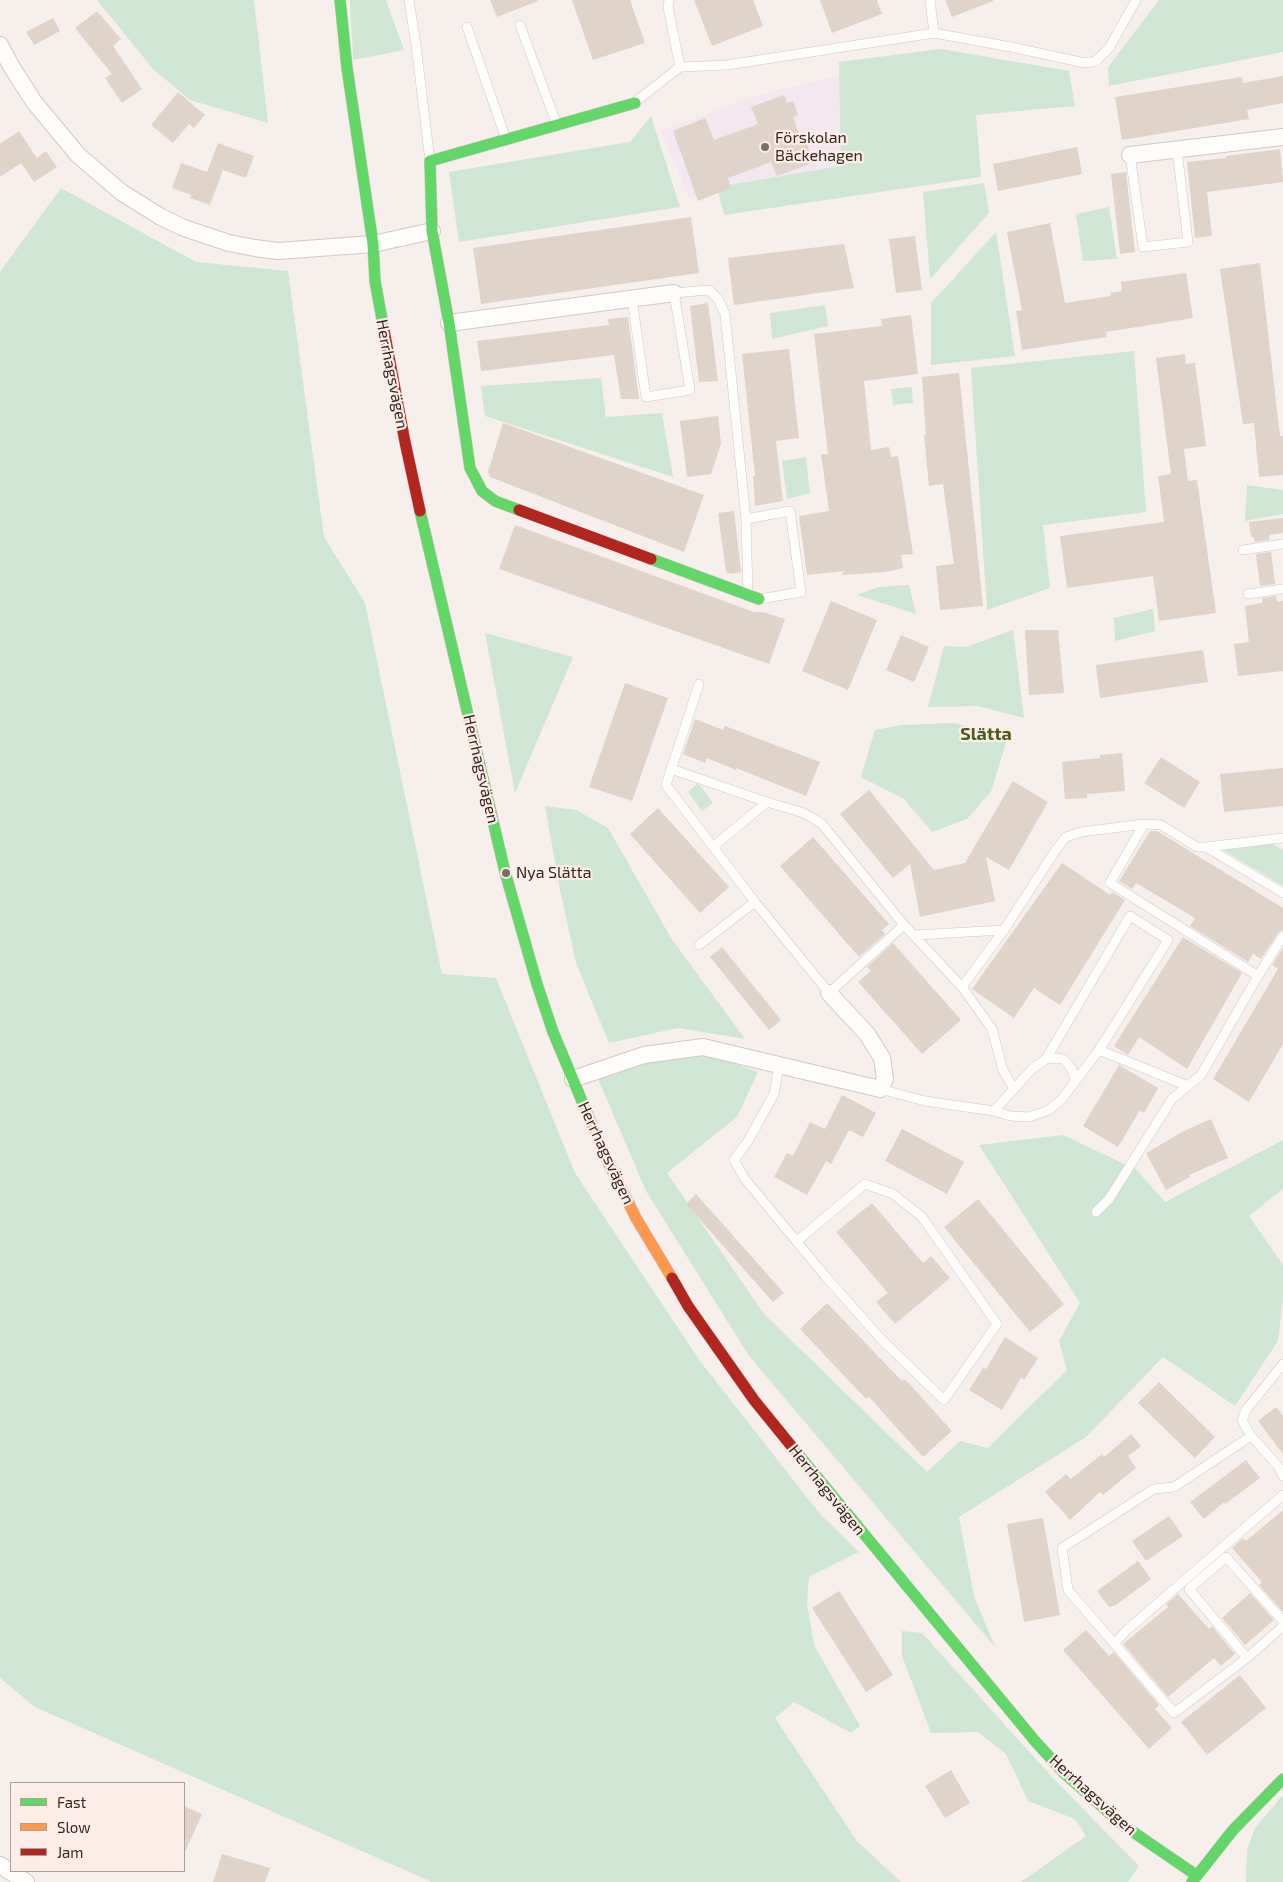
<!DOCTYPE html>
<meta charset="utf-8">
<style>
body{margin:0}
#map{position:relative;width:1283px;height:1882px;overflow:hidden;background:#f7efec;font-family:"Exo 2",sans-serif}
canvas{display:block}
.legend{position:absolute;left:10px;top:1782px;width:175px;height:90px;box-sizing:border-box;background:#fcede8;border:1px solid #ac9e99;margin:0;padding:6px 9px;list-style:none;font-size:15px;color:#342722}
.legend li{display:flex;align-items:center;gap:10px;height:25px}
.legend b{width:25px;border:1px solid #ac9e99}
</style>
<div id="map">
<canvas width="1283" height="1882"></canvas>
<ul class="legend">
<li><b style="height:6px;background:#63d668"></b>Fast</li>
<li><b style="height:6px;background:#ff974d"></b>Slow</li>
<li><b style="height:6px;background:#b3261e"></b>Jam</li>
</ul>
</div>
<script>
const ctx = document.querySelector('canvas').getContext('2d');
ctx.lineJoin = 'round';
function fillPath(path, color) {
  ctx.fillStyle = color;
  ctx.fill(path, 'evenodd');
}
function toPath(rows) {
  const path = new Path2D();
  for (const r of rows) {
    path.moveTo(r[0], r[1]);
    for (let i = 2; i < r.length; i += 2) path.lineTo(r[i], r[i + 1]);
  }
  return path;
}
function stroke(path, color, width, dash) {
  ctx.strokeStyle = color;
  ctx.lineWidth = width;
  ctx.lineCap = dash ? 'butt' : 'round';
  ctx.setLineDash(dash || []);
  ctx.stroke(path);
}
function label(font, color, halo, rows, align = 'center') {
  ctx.font = font + ' "Exo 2",sans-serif';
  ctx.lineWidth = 4.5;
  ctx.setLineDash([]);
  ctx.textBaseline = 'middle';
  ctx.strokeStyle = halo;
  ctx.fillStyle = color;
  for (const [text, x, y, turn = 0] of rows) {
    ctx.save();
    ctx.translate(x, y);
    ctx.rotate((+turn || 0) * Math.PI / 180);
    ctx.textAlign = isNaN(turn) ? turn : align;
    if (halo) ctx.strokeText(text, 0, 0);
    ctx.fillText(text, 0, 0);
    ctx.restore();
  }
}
const education = toPath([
 [859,71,864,163,689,197,661,131,755,96]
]);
const green = toPath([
 [97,0,254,0,268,123,190,100,153,69],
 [350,0,386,0,404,50,353,60],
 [1159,0,1283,0,1283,52,1109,86,1108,67],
 [941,49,1069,71,1075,106,976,115,981,177,724,215,717,187,841,166,839,62],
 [651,116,680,207,459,242,449,172,630,142],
 [984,183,989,213,930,279,923,192],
 [61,188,196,262,288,271,324,537,365,603,442,974,496,978,575,1173,700,1361,820,1514,859,1552,809,1577,807,1603,814,1645,860,1726,851,1733,794,1702,775,1718,857,1841,901,1882,432,1882,35,1707,0,1678,0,272],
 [1109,207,1117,259,1083,261,1076,214],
 [996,232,1015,356,931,365,931,303],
 [825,305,828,326,772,339,770,313],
 [1134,351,1146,512,1043,525,1050,588,987,610,971,368],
 [601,378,606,417,662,413,673,477,485,416,481,386],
 [912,387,913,403,893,405,891,389],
 [806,457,810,493,787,499,782,461],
 [1247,485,1283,490,1283,514,1245,521],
 [909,585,916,614,857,595,878,587],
 [1153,609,1155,631,1115,641,1114,618],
 [1013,630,1024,718,978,706,928,707,944,646,966,647],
 [485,633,573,657,515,793],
 [954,723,1008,736,991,792,967,819,932,832,904,799,861,777,875,730,902,725],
 [698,783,713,803,702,811,688,792],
 [545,806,576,810,608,828,671,938,745,1039,678,1028,609,1043,576,963,560,890],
 [1273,844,1283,850,1283,886,1223,850],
 [670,1055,715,1056,758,1072,737,1117,667,1173,764,1314,927,1472,960,1441,988,1448,1067,1370,1059,1341,1080,1303,979,1145,1063,1135,1137,1170,1165,1202,1283,1140,1283,1189,1249,1216,1283,1265,1283,1297,1278,1341,1235,1406,1163,1357,1086,1437,959,1517,974,1596,995,1647,749,1356,646,1191,598,1079],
 [902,1631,922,1633,1052,1777,1139,1866,1128,1882,1021,1882,1086,1836,1075,1819,1028,1801,1006,1754,978,1732,931,1733,902,1656],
 [1283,1795,1283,1882,1246,1882,1247,1850,1255,1828]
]);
const building = toPath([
 [490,0,537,0,538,1,497,17],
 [572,0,630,0,645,43,593,60],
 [694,0,753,0,763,26,712,46],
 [820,0,877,0,882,14,832,33],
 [945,0,993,0,993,1,952,17],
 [97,11,121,39,113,46,142,89,122,103,105,78,112,74,75,28],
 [53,18,60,31,34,45,26,32],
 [1283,76,1283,103,1247,110,1249,119,1122,140,1115,97,1242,77,1243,83],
 [178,92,205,115,194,128,189,124,173,143,151,125],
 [784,95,787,103,793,101,798,115,793,117,802,143,806,141,811,155,807,157,810,164,777,176,771,162,728,178,731,188,698,201,673,131,705,118,714,140,758,124,751,107],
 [19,131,37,158,46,151,57,167,34,182,21,163,0,177,0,144],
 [218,143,254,156,246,178,223,170,210,205,190,198,191,195,172,188,181,163,207,172],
 [1077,147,1082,174,998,191,993,164],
 [1280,149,1283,182,1207,192,1212,236,1195,238,1187,162,1226,158,1226,156],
 [1126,172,1135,252,1120,254,1111,174],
 [691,217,699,273,481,304,473,248],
 [1050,223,1065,303,1111,296,1110,293,1122,291,1121,282,1186,273,1193,318,1106,332,1107,337,1022,350,1016,311,1022,310,1007,232],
 [915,236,922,290,896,293,889,239],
 [844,244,854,288,734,305,728,258],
 [1260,263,1280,436,1283,436,1283,475,1259,477,1254,423,1243,424,1220,269],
 [708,303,718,381,699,382,690,306],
 [911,315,918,374,864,381,871,450,889,447,891,457,898,456,913,554,901,555,903,568,886,572,842,575,844,571,807,575,799,516,829,511,821,454,828,454,814,334,882,326,881,319],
 [628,317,639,399,621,399,614,355,481,371,477,341,609,325,608,319],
 [789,349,799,438,776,441,783,501,755,506,753,476,755,476,742,354],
 [1185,354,1186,364,1195,363,1206,446,1184,449,1188,481,1197,480,1216,613,1159,621,1153,576,1067,588,1060,536,1164,522,1158,476,1171,474,1156,358],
 [959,373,983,606,940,610,936,566,954,564,943,484,929,486,924,435,926,435,922,377],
 [718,416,721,444,711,474,687,477,680,421],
 [503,423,704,495,684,552,490,477,488,472],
 [734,511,741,572,730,574,726,572,718,513],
 [1283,518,1283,533,1269,535,1269,540,1255,542,1254,537,1251,537,1249,522],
 [515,525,754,612,763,612,785,619,769,664,499,569],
 [1271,552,1275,584,1260,586,1256,554],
 [1276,596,1277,602,1283,601,1283,671,1238,676,1234,644,1249,642,1245,606,1262,603,1262,598],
 [831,601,877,620,848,690,802,671],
 [1025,630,1058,630,1064,693,1029,695],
 [901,635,929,647,914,682,886,670],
 [1203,650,1208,682,1100,698,1096,665],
 [625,683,668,698,632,801,589,787],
 [695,719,723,730,725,726,820,762,806,796,736,768,736,770,707,758,705,763,683,754],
 [1122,753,1125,791,1087,794,1087,798,1065,799,1062,762,1100,758,1100,755],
 [1161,757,1200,782,1184,808,1144,783],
 [1283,768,1283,806,1224,812,1220,774],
 [1013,781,1048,802,1009,870,986,857,995,901,920,917,910,864,893,878,840,814,869,790,934,870,965,863],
 [658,808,729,887,700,913,630,834],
 [1150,831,1157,831,1283,908,1283,930,1278,933,1261,959,1253,954,1248,962,1190,926,1195,918,1136,883,1132,889,1119,881],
 [813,837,889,924,882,930,885,934,859,957,780,866],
 [1062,863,1110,895,1112,892,1125,900,1060,1005,1034,988,1014,1018,972,989],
 [1183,937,1242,973,1187,1069,1139,1037,1128,1055,1114,1046],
 [893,943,961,1020,922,1054,858,982,871,971,867,967],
 [722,947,781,1020,769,1030,710,957],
 [1283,948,1283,1044,1249,1102,1213,1079,1278,969,1272,965],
 [1119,1065,1158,1088,1144,1113,1140,1110,1118,1147,1083,1126],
 [842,1095,876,1113,863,1137,849,1130,831,1164,826,1161,807,1195,774,1177,787,1153,793,1156,810,1122,825,1129],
 [1211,1119,1228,1158,1189,1175,1190,1177,1166,1190,1146,1153,1184,1131],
 [902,1129,964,1162,947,1194,885,1161],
 [696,1194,784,1293,773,1302,686,1204],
 [978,1199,1064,1304,1030,1332,944,1227],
 [872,1203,923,1263,931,1256,950,1278,895,1324,876,1302,888,1293,836,1232],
 [827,1303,902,1381,905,1379,952,1431,923,1457,869,1397,866,1399,800,1329],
 [1005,1337,1038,1358,1024,1380,1021,1378,1002,1410,969,1390,983,1368,986,1369],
 [1159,1382,1215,1437,1195,1458,1138,1403],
 [1276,1407,1283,1416,1283,1454,1258,1421],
 [1131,1434,1141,1446,1128,1456,1136,1468,1103,1495,1100,1492,1070,1520,1045,1492,1066,1474,1071,1479,1102,1454,1104,1457],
 [1246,1460,1260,1478,1225,1504,1224,1502,1204,1519,1190,1502],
 [1283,1510,1283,1612,1259,1585,1262,1582,1232,1548,1243,1538,1246,1541],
 [1169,1516,1183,1536,1146,1561,1132,1541],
 [1043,1518,1060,1615,1024,1622,1007,1524],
 [1138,1561,1151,1579,1116,1605,1109,1607,1097,1591],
 [839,1591,893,1675,866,1692,812,1608],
 [1250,1593,1274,1620,1245,1645,1222,1618],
 [1178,1594,1209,1629,1212,1626,1235,1654,1221,1666,1214,1658,1168,1697,1123,1644,1168,1607,1166,1604],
 [1086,1630,1109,1656,1114,1652,1159,1705,1155,1709,1172,1728,1149,1749,1063,1650],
 [1240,1675,1266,1708,1207,1755,1181,1722],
 [951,1770,970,1803,945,1818,925,1786],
 [184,1806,202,1814,184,1854],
 [222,1854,270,1868,265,1882,213,1882]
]);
const lane = toPath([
 [409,0,416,45,430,161],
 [669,0,668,7,680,67,727,65,934,33,1011,47,1085,63,1096,61,1109,48,1136,0],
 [930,0,934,33],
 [520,25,557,125],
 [467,27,506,139],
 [635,102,680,67],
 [1130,155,1143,247,1188,242,1177,150],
 [632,299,646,397,690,390,674,293,709,290,718,299,725,314,746,519,748,593],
 [746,519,790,511,801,592,760,599],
 [1243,550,1283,544],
 [1248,594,1283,589],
 [699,684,666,785,755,902],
 [671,769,767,802,804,813,822,824,904,925,962,987,992,1029,1003,1070,1014,1089],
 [1144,824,1110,883,1258,976],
 [714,846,767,802],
 [1206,847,1283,838],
 [914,935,1004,930],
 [699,945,755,902,829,993,904,925],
 [962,987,1004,930,1055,851,1066,837,1081,832,1144,824,1161,825,1197,847,1206,847,1283,893],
 [1099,1050,1188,1086],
 [1046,1059,1130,916,1168,940,1099,1050,1074,1083],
 [779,1065,774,1094,748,1141,734,1160,745,1179,826,1277,881,1339,944,1400,997,1324,922,1217,893,1194,865,1184,797,1241],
 [880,1089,925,1101,994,1111,1010,1116,1029,1117,1049,1110,1062,1099,1074,1083,1074,1075,1072,1069,1063,1059,1055,1058,1046,1059,1032,1069,994,1111],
 [1096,1212,1109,1199,1172,1099,1201,1075,1258,976,1283,936],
 [1283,1364,1246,1410,1242,1420,1251,1436,1278,1466,1283,1476],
 [1251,1436,1174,1487,1154,1489,1062,1548,1068,1590,1174,1713,1247,1658,1283,1626],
 [1114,1644,1127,1630,1283,1495],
 [1247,1658,1189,1589,1226,1557,1283,1621]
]);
const street = toPath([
 [0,45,11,66,34,102,78,155,121,192,161,217,184,228,229,243,255,248,278,251,373,244,432,231],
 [1130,155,1283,137],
 [449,323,674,293],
 [573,1079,644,1055,703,1047,880,1089,885,1079,882,1058,867,1034,829,993],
 [0,1865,26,1882]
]);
const fast = toPath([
 [340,0,347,68,373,244,375,281,384,330],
 [519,510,495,501,482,491,470,468,449,323,432,231,430,161,635,103],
 [420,511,505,872,537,984,553,1032,592,1125],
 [651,559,759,599],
 [793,1448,1035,1741,1064,1773,1123,1825,1196,1875],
 [1192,1882,1233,1830,1283,1779]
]);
const slow = toPath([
 [592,1125,607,1160,636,1218,672,1278]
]);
const jam = toPath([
 [384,330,405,442,420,511],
 [519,510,651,559],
 [672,1278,688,1306,754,1400,793,1448]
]);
const markers = [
 [765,147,5,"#786d69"],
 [506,873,5,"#786d69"]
];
const poiNames = [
 ["Förskolan",775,138],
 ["Bäckehagen",775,156],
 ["Nya Slätta",516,873]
];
const streetNames = [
 ["Herrhagsvägen",392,374,79],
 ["Herrhagsvägen",481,769,77],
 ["Herrhagsvägen",606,1153,65],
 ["Herrhagsvägen",827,1490,51],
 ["Herrhagsvägen",1093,1795,42]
];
const neighbourhoodNames = [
 ["Slätta",986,734]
];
fillPath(education, '#f3e7f0');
fillPath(green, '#d0e6d4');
fillPath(building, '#e0d3c9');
stroke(lane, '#d2c8c4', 10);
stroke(street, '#d2c8c4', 18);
stroke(fast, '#d2c8c4', 12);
stroke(slow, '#d2c8c4', 12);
stroke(jam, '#d2c8c4', 12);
stroke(lane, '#fefdfc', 9);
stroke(street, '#fefdfc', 16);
stroke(fast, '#63d668', 11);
stroke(slow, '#ff974d', 11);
stroke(jam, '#b3261e', 11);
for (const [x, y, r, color] of markers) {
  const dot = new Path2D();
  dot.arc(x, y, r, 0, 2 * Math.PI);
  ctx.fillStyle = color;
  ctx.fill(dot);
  stroke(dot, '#fcede8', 2);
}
label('16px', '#342722', '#fcede8', poiNames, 'left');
label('16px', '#342722', '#fcede8', streetNames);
label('bold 18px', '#485e16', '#fcede8', neighbourhoodNames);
</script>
